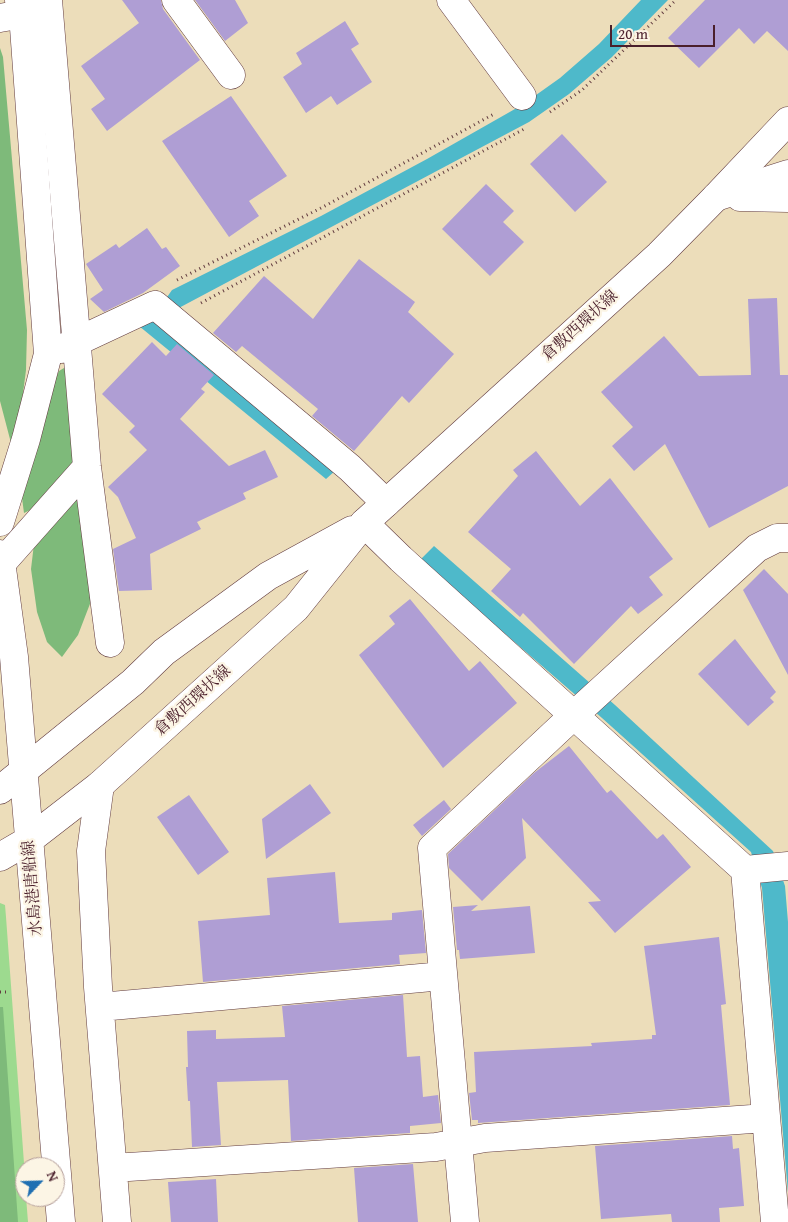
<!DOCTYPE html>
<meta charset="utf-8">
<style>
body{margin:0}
#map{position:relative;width:788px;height:1222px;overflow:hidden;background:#ecddba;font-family:"Gentium Book Plus",serif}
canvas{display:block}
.north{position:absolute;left:15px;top:1157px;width:50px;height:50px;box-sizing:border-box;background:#fcf5e5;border:1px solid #b59f9b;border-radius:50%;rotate:66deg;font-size:14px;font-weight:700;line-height:20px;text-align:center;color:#4a1f2b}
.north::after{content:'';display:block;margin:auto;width:18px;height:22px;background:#1f6fb2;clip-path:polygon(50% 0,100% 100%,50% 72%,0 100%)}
.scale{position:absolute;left:610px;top:25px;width:105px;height:22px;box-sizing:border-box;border:2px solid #4a1f2b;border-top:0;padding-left:6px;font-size:15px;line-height:18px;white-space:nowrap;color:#4a1f2b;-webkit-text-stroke:4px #fcf5e5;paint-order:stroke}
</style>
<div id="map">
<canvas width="788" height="1222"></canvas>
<div class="north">N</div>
<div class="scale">20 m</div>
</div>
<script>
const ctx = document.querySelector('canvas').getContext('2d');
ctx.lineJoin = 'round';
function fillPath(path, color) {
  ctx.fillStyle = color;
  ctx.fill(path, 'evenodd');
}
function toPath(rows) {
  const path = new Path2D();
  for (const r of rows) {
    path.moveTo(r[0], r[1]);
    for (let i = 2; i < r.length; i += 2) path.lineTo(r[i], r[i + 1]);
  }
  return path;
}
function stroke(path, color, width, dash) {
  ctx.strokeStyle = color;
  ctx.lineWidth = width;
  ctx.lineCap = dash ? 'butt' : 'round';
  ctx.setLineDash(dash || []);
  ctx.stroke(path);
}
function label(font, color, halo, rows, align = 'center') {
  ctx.font = font + ' "Gentium Book Plus","Noto Serif JP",serif';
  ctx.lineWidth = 4.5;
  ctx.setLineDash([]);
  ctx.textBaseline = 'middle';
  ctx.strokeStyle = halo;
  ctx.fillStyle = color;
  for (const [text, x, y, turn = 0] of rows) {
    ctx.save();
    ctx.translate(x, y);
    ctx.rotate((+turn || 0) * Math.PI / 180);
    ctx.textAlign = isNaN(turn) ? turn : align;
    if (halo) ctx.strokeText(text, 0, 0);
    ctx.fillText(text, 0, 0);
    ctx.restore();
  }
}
const green = toPath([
 [0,903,5,905,6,917,25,1177,25,1197,26,1197,28,1222,0,1222]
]);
const forest = toPath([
 [0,48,3,57,27,330,26,370,21,409,11,443,0,401],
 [69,365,79,459,43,504,24,513,22,498,29,459,42,406,59,371],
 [78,492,93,596,78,635,62,657,47,642,37,612,31,569,34,544],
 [0,1007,3,1007,18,1222,0,1222]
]);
const water = toPath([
 [641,0,668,0,612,57,569,94,529,122,175,310,336,470,326,479,139,326,165,300,172,290,321,216,427,159,522,105,560,78,599,44],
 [434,546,615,705,773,851,785,886,788,922,788,1193,762,888,751,852,602,718,420,560]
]);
const building = toPath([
 [122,0,161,0,163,9,200,60,107,131,91,109,105,99,81,66,139,23],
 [195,0,235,0,248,23,225,41],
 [705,0,788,0,788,51,767,31,754,44,739,28,699,68,668,38],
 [345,21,359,44,351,49,372,82,337,105,331,96,306,113,283,77,302,64,296,53],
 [231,96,287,176,249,201,259,216,229,237,162,141],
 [562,134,607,182,575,212,530,164],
 [486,184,514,211,503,222,524,242,490,276,442,229],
 [147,228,162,249,166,247,180,266,143,293,104,312,90,299,103,290,86,264,116,244,119,248],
 [359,259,415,302,408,312,454,354,409,403,402,396,354,451,312,416,318,409,242,346,236,352,213,333,264,276,313,319],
 [777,298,780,375,788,375,788,486,709,528,665,444,634,471,612,446,633,427,601,392,664,336,699,376,751,375,748,299],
 [152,342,166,356,177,344,214,375,201,389,205,392,180,419,229,466,265,450,278,477,243,493,246,499,197,522,201,529,150,554,152,590,119,591,113,549,136,538,118,497,108,487,147,450,129,432,135,426,102,394],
 [536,451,580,506,610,478,673,559,649,577,663,595,638,614,631,606,574,664,523,613,520,617,491,591,511,569,468,532,518,476,513,470],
 [764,569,788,594,788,675,743,590],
 [410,599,469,671,480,661,517,703,443,768,359,655,395,624,389,616],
 [735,639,776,692,770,698,774,702,748,726,698,674],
 [569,746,607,793,611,790,657,839,663,834,691,867,615,933,588,902,601,901,522,818,526,858,482,901,449,868,448,854,534,773],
 [310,784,331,813,266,859,262,819],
 [189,795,229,852,198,875,157,817],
 [444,800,451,809,422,836,413,825],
 [335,872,339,923,392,920,392,913,422,910,426,953,399,955,400,964,203,982,198,921,270,915,267,878],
 [478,905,471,911,530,906,535,953,460,959,459,950,457,950,453,907],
 [719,937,726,1004,721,1005,730,1105,478,1123,478,1120,472,1120,469,1093,476,1092,474,1052,592,1046,591,1043,652,1039,652,1035,656,1035,644,946],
 [403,995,407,1057,420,1056,423,1097,438,1095,441,1123,410,1126,410,1133,291,1141,288,1080,217,1082,221,1145,192,1147,190,1101,188,1101,186,1067,188,1067,187,1031,216,1030,216,1039,285,1037,282,1006],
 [732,1136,733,1149,739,1148,744,1206,719,1208,720,1222,672,1222,671,1214,601,1219,595,1146],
 [413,1164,418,1222,358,1222,354,1168],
 [216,1179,218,1222,171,1222,168,1182]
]);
const path = toPath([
 [550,112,582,90,676,0],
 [177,280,321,208,494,114],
 [201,303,526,128],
 [0,992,8,992]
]);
const minor = toPath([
 [48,0,87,467,110,643],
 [176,0,231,75],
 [451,0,522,96],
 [0,18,23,14,44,7],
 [716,197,788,174],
 [740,197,788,198],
 [61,349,155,305,350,468,386,503],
 [364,523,401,559,745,870,775,1222],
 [1,564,87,467],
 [100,785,91,851,98,987,117,1222],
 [745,870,788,866],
 [100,1007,443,976],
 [113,1168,436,1147,485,1138,766,1118],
 [465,1222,432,848,574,715,757,548,777,538,788,538]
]);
const major = toPath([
 [0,522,26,439,48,354,23,14,19,0],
 [0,554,14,657,61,1222],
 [0,790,133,682,164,652,268,576,352,530],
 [0,857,29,840,100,785,296,608,364,523,659,255,716,197,788,121]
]);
const streetNames = [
 ["倉敷西環状線",580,326,-42],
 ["倉敷西環状線",193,701,-42],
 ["水島港唐船線",33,888,-95]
];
fillPath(green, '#9dda8f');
fillPath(forest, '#7eba7a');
fillPath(water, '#4eb9ca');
fillPath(building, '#af9ed4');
stroke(minor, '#623c40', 29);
stroke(major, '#623c40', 29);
stroke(path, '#623c40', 3, [1, 4]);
stroke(minor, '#fff', 28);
stroke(major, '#fff', 28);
label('16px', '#4a1f2b', '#fcf5e5', streetNames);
</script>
